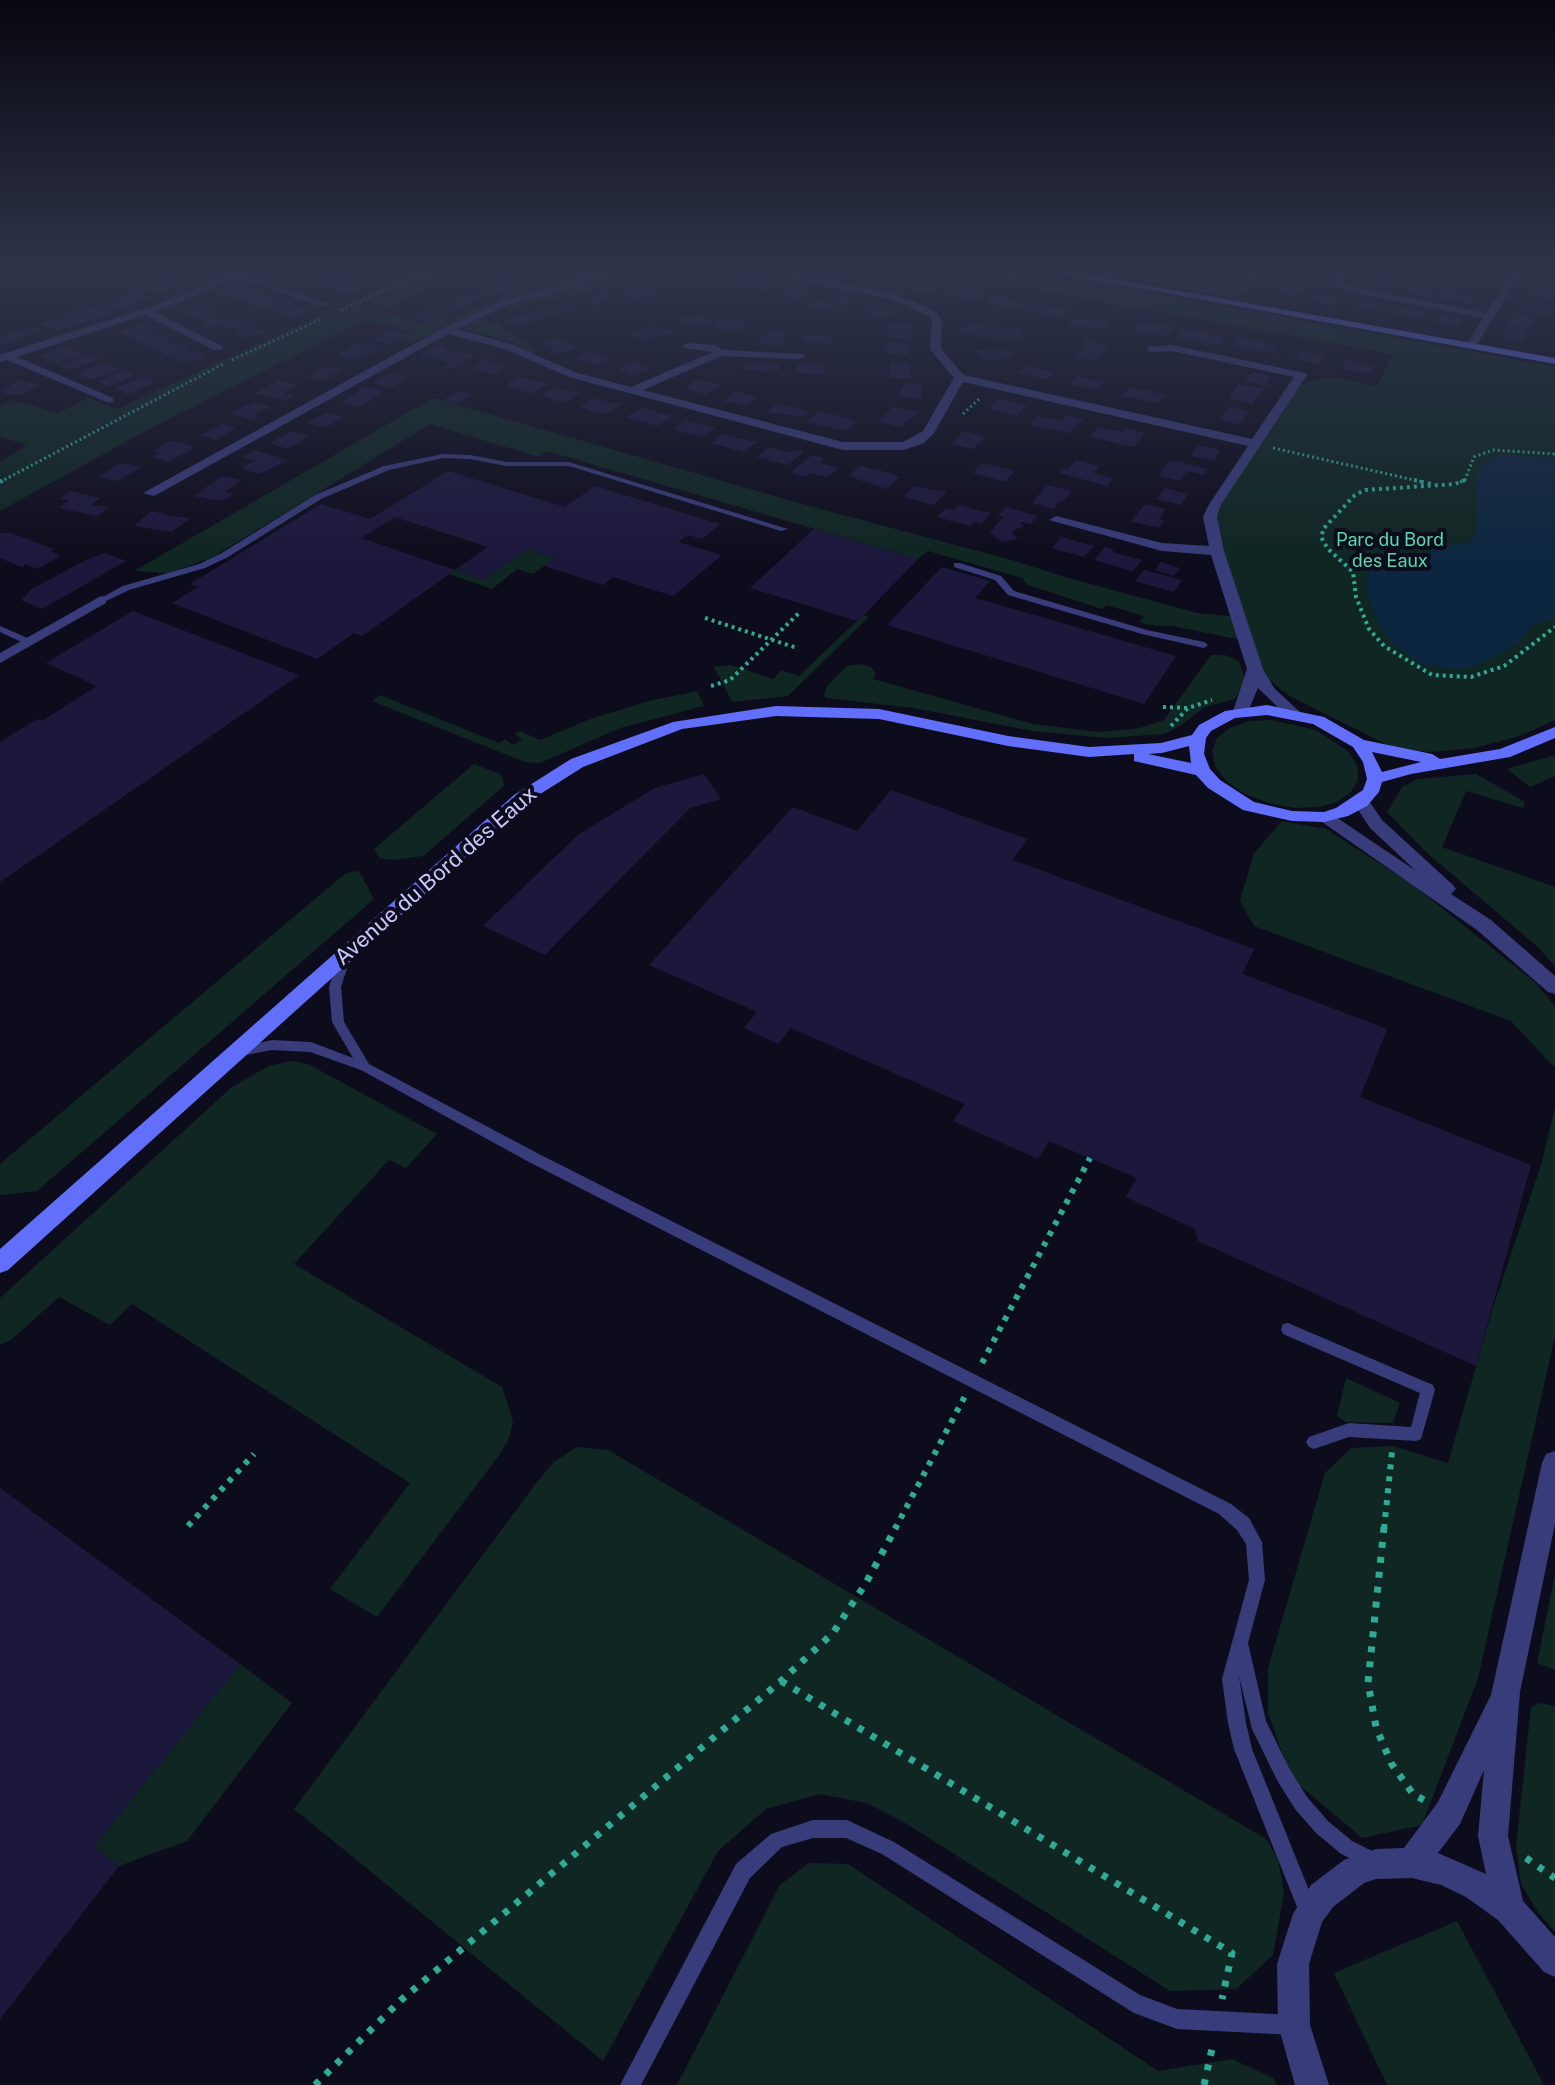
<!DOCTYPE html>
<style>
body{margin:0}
canvas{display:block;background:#0d0c1c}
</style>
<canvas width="1555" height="2085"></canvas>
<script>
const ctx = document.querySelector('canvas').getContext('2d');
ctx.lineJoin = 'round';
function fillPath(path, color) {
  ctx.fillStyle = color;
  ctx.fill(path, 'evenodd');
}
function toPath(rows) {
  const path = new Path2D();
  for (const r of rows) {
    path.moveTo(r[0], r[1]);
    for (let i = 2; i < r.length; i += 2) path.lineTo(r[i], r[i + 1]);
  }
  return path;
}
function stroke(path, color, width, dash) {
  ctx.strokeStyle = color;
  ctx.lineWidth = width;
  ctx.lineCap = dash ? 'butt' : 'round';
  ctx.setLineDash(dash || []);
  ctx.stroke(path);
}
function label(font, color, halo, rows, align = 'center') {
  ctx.font = font + ' "Public Sans",sans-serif';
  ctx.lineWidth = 8;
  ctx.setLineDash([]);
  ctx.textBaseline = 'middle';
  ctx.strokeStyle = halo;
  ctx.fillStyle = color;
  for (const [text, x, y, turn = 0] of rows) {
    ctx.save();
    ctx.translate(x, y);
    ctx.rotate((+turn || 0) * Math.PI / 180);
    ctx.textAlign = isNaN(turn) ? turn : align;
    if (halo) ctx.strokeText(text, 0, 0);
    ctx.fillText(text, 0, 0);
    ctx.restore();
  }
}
const green = toPath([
 [417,271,466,271,383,311,422,324,438,316,449,320,559,271,601,271,504,300,410,343,399,338,411,330,365,320,149,429,0,511,0,462,27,445,0,437,0,405,11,400,58,413,88,398,117,409],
 [615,271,672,271,490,313,542,295,574,289],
 [931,271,1001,271,1123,293,1126,289,1555,367,1555,720,1520,736,1474,748,1431,752,1396,749,1291,697,1255,669,1246,641,1173,626,1149,625,1140,622,1144,616,1106,605,1102,609,1028,585,1022,578,928,551,918,559,547,451,539,457,430,424,213,557,169,573,134,571,433,398,806,505,1015,561,1068,578,1197,613,1238,617,1210,517,1296,386,1330,377,1377,386,1393,354],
 [1083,271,1262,271,1237,298],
 [479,318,487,324,495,322,539,351,532,354,512,342,464,329,465,324],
 [527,549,555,558,533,574,517,569,492,589,449,574,455,570,484,580],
 [863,615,869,617,788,696,732,702,714,667,730,665,773,679,781,670,799,676],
 [1211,655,1225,655,1239,661,1245,679,1235,699,1205,707,1180,726,1164,734,1107,738,1032,731,914,708,826,698,824,695,827,686,847,666,860,664,871,667,876,674,873,679,1033,724,1099,732,1140,728,1164,720],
 [697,691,704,706,620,728,540,763,525,762,372,701,380,695,499,743,505,739,513,745,522,740,515,734,520,731,540,740,593,718,649,701],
 [1271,720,1316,730,1349,752,1357,766,1358,780,1351,792,1337,802,1318,807,1295,808,1269,803,1245,794,1226,781,1215,766,1212,751,1217,738,1230,728,1249,721],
 [1555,755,1555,776,1530,787,1507,769],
 [474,764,502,775,504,786,423,856,393,860,379,858,374,849],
 [1476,774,1525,802,1523,808,1466,791,1442,847,1555,887,1555,967,1539,948,1427,853,1387,812,1402,787,1418,779],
 [1282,821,1326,829,1413,885,1536,983,1555,1007,1555,1068,1511,1021,1254,926,1240,901,1254,853],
 [356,871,360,873,374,899,37,1191,0,1195,0,1164,346,873],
 [291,1061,308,1064,437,1134,406,1168,389,1160,294,1264,502,1387,513,1421,510,1436,500,1454,377,1617,330,1589,410,1483,132,1304,110,1325,59,1297,11,1340,0,1345,0,1298,232,1087,269,1066],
 [1555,1106,1555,1336,1478,1678,1422,1825,1362,1838,1291,1778,1268,1713,1268,1668,1325,1473,1351,1448,1393,1446,1448,1463,1493,1308,1542,1162],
 [1346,1378,1400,1403,1393,1423,1345,1422,1337,1416],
 [577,1447,608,1450,1266,1839,1278,1859,1284,1893,1273,1955,1236,1989,1170,1991,907,1824,867,1803,820,1794,766,1809,718,1851,603,2061,294,1809,537,1482,554,1462],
 [1555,1574,1555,1670,1537,1663],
 [240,1664,292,1703,187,1841,119,1866,94,1846],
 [1540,1703,1555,1706,1555,1932,1537,1911,1521,1884,1516,1846,1531,1707],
 [809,1863,848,1864,1158,2071,1232,2059,1273,2078,1277,2085,677,2085,780,1885],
 [1457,1921,1544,2085,1387,2085,1334,1973]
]);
const water = toPath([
 [1514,455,1555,460,1555,617,1531,627,1520,642,1481,665,1462,669,1423,665,1397,647,1379,625,1366,588,1367,573,1374,566,1472,540,1477,528,1476,481,1480,466,1495,457]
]);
const building = toPath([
 [0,271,8,271,31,283,16,287,5,282,12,280,0,274],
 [184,271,214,271,164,293,140,288],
 [263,271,296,271,328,280,336,277,364,287,349,294],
 [522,271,546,271,526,280,510,275],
 [1294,271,1308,271,1318,273,1311,281,1291,277],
 [709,272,733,276,724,283,700,278],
 [672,273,683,279,665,284,655,279],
 [873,274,892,277,902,280,895,286,863,281],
 [1371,277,1398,282,1393,289,1366,283],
 [747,278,752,280,778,285,770,291,737,285],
 [1465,278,1484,281,1479,289,1460,285],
 [502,280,517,285,494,295,480,290],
 [914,282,935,286,944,286,935,294,906,289],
 [642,283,659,292,633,299,624,293,638,289,632,285],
 [1277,283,1291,287,1304,289,1293,295,1268,288],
 [1407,284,1434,289,1429,296,1402,290],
 [234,285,244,289,239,290,252,291,273,297,269,300,276,302,282,300,295,305,291,307,311,310,294,318,217,292],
 [788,287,800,289,808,290,798,298,780,294],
 [950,288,984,294,976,301,943,294],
 [1535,288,1554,291,1548,302,1529,298],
 [1442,291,1475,298,1471,304,1438,297],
 [134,293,151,298,59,331,40,324],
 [604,293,614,299,592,305,582,299],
 [467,294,481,298,462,308,447,303],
 [1317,294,1332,297,1340,299,1335,305,1311,300],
 [992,296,1025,302,1018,309,985,303],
 [839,297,851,299,836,312,808,306,817,299,832,302],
 [1357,299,1370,302,1390,306,1385,312,1352,305],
 [1527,300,1554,305,1549,315,1519,309],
 [565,302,575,309,552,315,541,308],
 [1032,303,1068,310,1061,317,1026,310],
 [194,304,230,321,237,319,265,332,246,338,235,333,239,331,233,328,219,325,211,328,202,324,208,322,178,312],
 [878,304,885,308,894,314,878,318,862,308],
 [1398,306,1426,312,1421,318,1393,312],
 [431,308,449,313,427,322,412,318],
 [537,313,546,318,513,326,504,319],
 [1439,314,1463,319,1458,325,1435,321],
 [1516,314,1536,318,1530,329,1509,325],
 [682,316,711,317,708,325,679,323],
 [1070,318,1107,320,1107,328,1069,326],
 [719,321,746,322,743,330,716,329],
 [1140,322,1157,325,1174,327,1167,336,1134,330],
 [890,323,913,324,911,339,888,338],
 [142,324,150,328,145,330,171,340,167,342,170,344,180,344,191,349,186,351,188,353,194,351,205,357,185,364,120,331],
 [972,324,1021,330,1021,339,978,337,959,329],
 [652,326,658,329,663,327,674,333,641,340,632,334],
 [1508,326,1528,330,1521,342,1501,338],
 [31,327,40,331,20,340,0,344,0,337],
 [1181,329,1224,337,1219,345,1175,337],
 [390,331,405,335,390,344,373,340],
 [771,331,787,332,784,346,758,344,760,335,770,335],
 [804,334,833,336,831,344,802,342],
 [561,337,577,348,558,354,542,343],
 [1237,338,1268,343,1278,345,1273,353,1240,348,1232,345],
 [1086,339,1100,342,1099,344,1110,346,1102,351,1095,361,1074,357,1086,344,1082,343],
 [358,342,382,348,357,360,339,355],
 [887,342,908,343,909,355,885,354],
 [437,345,446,347,442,349,476,355,452,369,444,367,450,363,419,355],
 [64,346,83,354,57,363,37,356],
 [994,347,998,350,1006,349,1015,356,990,361,973,351],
 [1300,351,1324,356,1319,364,1295,359],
 [590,352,611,358,598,365,578,359],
 [87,355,98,359,71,370,59,365],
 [487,359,496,364,508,367,495,374,471,368],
 [1345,360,1360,363,1375,365,1371,374,1352,371,1342,369],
 [634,361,651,369,633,376,617,368],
 [744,362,763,363,780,363,777,372,742,370],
 [890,362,911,363,910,376,913,376,913,379,888,378],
 [104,363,120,369,92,379,77,374],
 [812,363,825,364,823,374,795,373,797,364],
 [326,366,342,370,323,381,307,376],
 [1026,366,1054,372,1047,379,1018,373],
 [124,370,136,374,111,386,98,382],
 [1252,372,1271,376,1266,383,1270,383,1268,386,1244,381],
 [390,373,407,378,390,388,373,383],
 [1078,376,1104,382,1097,390,1070,384],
 [144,377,156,382,128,394,115,388],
 [519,377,532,380,549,383,531,394,505,385],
 [696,379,720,385,706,395,686,389],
 [20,380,41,386,19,395,10,395,0,391],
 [279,380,297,385,283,393,294,396,284,401,255,393],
 [905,383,924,386,920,399,897,396],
 [1239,384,1265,389,1252,404,1228,398],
 [365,387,384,392,359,407,341,403],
 [555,387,567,390,580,393,563,403,542,395],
 [1131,387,1165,395,1158,403,1123,396],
 [459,391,473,394,457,404,443,400],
 [737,391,745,394,757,397,746,405,723,401],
 [593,398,612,403,622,404,605,415,580,407],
 [998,399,1002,399,1027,405,1017,416,989,408],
 [254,402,271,407,254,414,258,416,251,420,230,413],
 [778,403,810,412,803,417,766,412],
 [892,407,919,412,900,427,879,422],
 [1229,407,1249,412,1240,424,1219,420],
 [641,408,672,416,658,426,626,417],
 [819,411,832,414,858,421,845,431,806,422],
 [326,413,343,417,325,428,307,423],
 [1067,415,1083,419,1069,433,1030,425,1039,416,1061,421],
 [685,420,699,424,716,428,703,437,673,429],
 [222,424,236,428,215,440,201,435],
 [1099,427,1122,432,1125,428,1145,433,1134,447,1091,437,1092,433],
 [291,431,309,436,288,449,270,443],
 [963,431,985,437,973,449,952,444],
 [724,434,749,441,758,441,744,452,711,443],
 [170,441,179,442,195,447,169,462,152,457,159,453,154,451],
 [1198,445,1220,450,1214,461,1190,456],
 [769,447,791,453,796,450,804,452,788,465,757,457],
 [254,450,288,460,259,474,241,468,254,461,242,457],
 [812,455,825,458,820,463,839,468,827,477,810,473,805,477,790,473],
 [1076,460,1099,466,1093,473,1113,478,1107,486,1059,473,1063,468,1068,469],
 [1170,460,1208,469,1204,475,1187,471,1180,481,1158,476],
 [120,463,141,467,117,481,98,477],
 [982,463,1015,471,1005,482,973,473],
 [860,466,893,474,899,477,887,489,848,476],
 [448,471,565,507,595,486,720,524,702,539,687,535,678,542,722,555,673,596,613,577,603,585,544,566,555,558,527,549,484,580,455,570,488,547,395,517,361,538,455,570,362,636,354,633,317,659,172,603,198,587,190,584,321,504,370,519],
 [222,476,241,480,225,492,233,494,228,498,221,501,194,496],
 [1047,485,1072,491,1062,502,1058,501,1054,509,1032,503],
 [915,486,934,490,947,492,933,505,903,497],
 [1165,488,1188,494,1181,505,1156,499],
 [70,491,100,498,91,505,109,507,97,516,59,508,69,500,60,499],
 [1145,504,1165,509,1159,519,1164,520,1159,528,1131,521],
 [959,505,976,510,991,513,981,524,974,522,970,526,937,517,946,508,954,510],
 [1006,507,1037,516,1031,524,1022,522,1020,524,1024,525,1020,529,1016,528,1012,533,1018,539,1002,542,990,532,1003,517,998,516],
 [151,511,172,516,190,518,172,532,134,526],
 [814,529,918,559,858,621,750,588],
 [0,533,11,533,54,549,50,551,61,556,37,569,26,564,22,567,0,558],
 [1061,537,1079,542,1094,546,1084,557,1052,548],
 [1105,547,1114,550,1112,552,1142,560,1133,571,1094,560],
 [105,553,126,561,42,609,21,600,32,589,86,560],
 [1161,562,1180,568,1174,576,1155,570],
 [942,567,990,581,975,598,1176,656,1144,704,887,625],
 [1144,570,1164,575,1182,580,1174,592,1135,581],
 [133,611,299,675,0,882,0,742,37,719,42,721,97,686,46,663],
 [704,774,721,799,690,808,545,955,483,926,579,834,655,788],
 [891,790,1027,839,1013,860,1254,949,1242,974,1387,1029,1360,1097,1531,1165,1476,1366,1198,1241,1195,1229,1126,1197,1137,1178,1049,1141,1038,1159,953,1121,965,1104,791,1028,778,1044,744,1028,757,1012,649,965,793,807,857,831],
 [0,1488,240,1664,94,1846,119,1866,0,2019]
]);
const pathFar3 = toPath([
 [341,310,428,271],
 [232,360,321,319],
 [963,414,979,399],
 [1273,448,1423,482],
 [0,482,223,364],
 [1460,482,1465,480,1474,457,1493,450,1555,454]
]);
const pathFar2 = toPath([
 [1414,480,1431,484],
 [1465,480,1455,484,1365,490,1355,495,1324,528,1321,537,1328,549,1353,572,1356,597,1369,629,1384,646,1432,675,1471,677,1504,666,1555,627],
 [0,482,3,480],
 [705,618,797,648],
 [711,686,730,680,800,612],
 [1163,707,1187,708],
 [1171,726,1188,708,1212,700]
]);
const pathFar1 = toPath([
 [982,1363,1090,1158],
 [188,1526,254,1454],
 [895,1529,965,1396],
 [1384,1529,1392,1452]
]);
const path = toPath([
 [1384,1527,1368,1683,1376,1727,1391,1763,1413,1794,1424,1800],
 [781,1681,1232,1953,1222,1999],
 [1526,1858,1555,1878],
 [315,2085,401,2000,781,1681,833,1633,866,1583,896,1527],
 [1204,2085,1213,2044]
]);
const lane = toPath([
 [443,454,470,455,507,462,569,462,788,529,781,531,569,466,507,466,470,459,443,458,389,470,321,499,228,557,205,568,129,590,104,602,97,600,123,586,199,564,222,553,315,495,384,466,443,454],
 [954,563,960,563,1001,576,1014,591,1147,630,1204,642,1208,645,1204,648,1142,634,1008,595,995,580,954,567,954,563],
 [0,626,32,640,33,642,29,645,26,644,0,632,0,626],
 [345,952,351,956,341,987,344,1022,369,1064,539,1154,1231,1504,1249,1518,1262,1542,1265,1580,1248,1643,1266,1721,1289,1768,1307,1797,1328,1821,1352,1841,1378,1854,1380,1861,1378,1868,1371,1870,1340,1853,1316,1833,1295,1809,1277,1780,1252,1729,1239,1676,1246,1723,1252,1749,1317,1910,1315,1917,1308,1919,1301,1917,1234,1749,1228,1723,1222,1679,1249,1580,1246,1544,1237,1530,1219,1514,529,1162,361,1070,310,1052,272,1050,241,1056,237,1054,235,1051,237,1048,272,1040,311,1042,353,1058,332,1022,329,987,339,956,345,952],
 [1288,1323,1433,1385,1435,1390,1421,1439,1416,1441,1349,1437,1314,1449,1309,1447,1306,1442,1309,1437,1349,1423,1411,1427,1420,1393,1283,1334,1281,1329,1283,1324,1288,1323],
 [813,1820,847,1820,894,1842,1140,1995,1177,2009,1294,2015,1301,2018,1304,2025,1301,2032,1294,2035,1177,2029,1134,2013,882,1854,846,1838,813,1838,782,1847,750,1878,641,2085,620,2085,736,1864,771,1834,813,1820]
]);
const street = toPath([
 [238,271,252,271,246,275,330,304,321,306,238,278,155,312,222,346,222,350,214,350,145,315,17,357,113,398,113,402,109,403,7,360,0,362,0,355,153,306,238,271],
 [598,271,612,271,579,286,511,304,457,329,513,345,577,373,631,387,713,352,684,348,683,346,688,343,715,345,723,350,803,354,805,356,799,359,721,356,643,390,843,442,903,442,923,431,954,378,930,349,932,322,929,316,891,299,753,271,775,271,894,293,937,312,942,322,941,349,964,375,1252,439,1294,377,1172,351,1152,352,1148,351,1148,347,1172,345,1305,373,1307,375,1220,506,1217,517,1224,551,1263,669,1274,688,1301,713,1299,716,1287,716,1258,688,1247,714,1235,714,1233,711,1247,669,1211,555,1162,551,1049,520,1056,516,1162,543,1209,546,1203,517,1208,506,1248,446,963,382,934,433,924,443,904,450,843,450,569,377,505,349,448,334,154,496,143,493,443,328,503,300,571,282,598,271],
 [1339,271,1349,271,1341,280,1352,287,1486,313,1512,271,1522,271,1476,346,1471,349,1466,346,1483,318,1345,291,1330,281,1339,271],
 [101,596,106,597,106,603,0,663,0,653,101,596],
 [1361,797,1367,798,1382,820,1453,885,1456,889,1451,894,1491,920,1555,976,1555,994,1548,992,1477,930,1315,817,1324,812,1330,813,1416,871,1370,828,1353,802,1361,797],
 [1555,1451,1555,1524,1520,1692,1508,1836,1523,1901,1555,1937,1555,1977,1544,1972,1498,1920,1466,1897,1441,1885,1412,1878,1376,1879,1364,1883,1333,1907,1322,1922,1309,1964,1310,2025,1329,2085,1295,2085,1278,2025,1277,1964,1293,1914,1311,1885,1344,1860,1376,1849,1404,1848,1438,1802,1491,1695,1542,1463,1546,1454,1555,1451],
 [1484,1770,1478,1836,1486,1874,1438,1853,1460,1824,1484,1770]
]);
const secondary = toPath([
 [1045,271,1067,271,1555,358,1555,364,1045,271],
 [1267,705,1324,717,1364,740,1432,754,1440,759,1500,749,1555,727,1555,738,1510,757,1411,774,1382,782,1379,792,1367,806,1348,816,1324,822,1292,821,1243,810,1208,788,1196,775,1134,761,1134,754,1089,757,1008,746,879,719,776,716,682,729,583,767,526,803,8,1270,0,1273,0,1249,514,795,571,759,673,722,776,706,879,709,1008,736,1089,747,1161,743,1192,735,1199,725,1225,711,1267,705],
 [1267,715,1313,724,1353,747,1363,762,1367,779,1363,790,1336,808,1324,812,1292,811,1254,802,1220,780,1210,769,1204,754,1206,738,1211,731,1235,718,1267,715],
 [1189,746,1191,763,1148,754,1162,753,1189,746],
 [1372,752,1421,762,1382,772,1372,752]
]);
const farParknames = [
 ["Parc du Bord",1390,540],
 ["des Eaux",1390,561]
];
const streetNames = [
 ["Avenue du Bord des Eaux",436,876,-41]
];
fillPath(green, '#0f2622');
fillPath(water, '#0c263f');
fillPath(building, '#1c183c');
stroke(pathFar3, '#2faa95', 3, [2, 3]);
stroke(pathFar2, '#2faa95', 4, [3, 4]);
stroke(pathFar1, '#2faa95', 6, [5, 7]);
stroke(path, '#2faa95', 7, [6, 9]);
fillPath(lane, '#383c7a');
fillPath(street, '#383c7a');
fillPath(secondary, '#626ffb');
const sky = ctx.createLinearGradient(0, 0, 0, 563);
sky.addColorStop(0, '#07070f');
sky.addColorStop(0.48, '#2f344b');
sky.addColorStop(1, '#2f344b00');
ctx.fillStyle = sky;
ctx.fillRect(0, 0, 1555, 563);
label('18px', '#57daab', '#0d0c1c', farParknames);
label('22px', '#c8c8fe', '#0d0c1c', streetNames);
</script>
